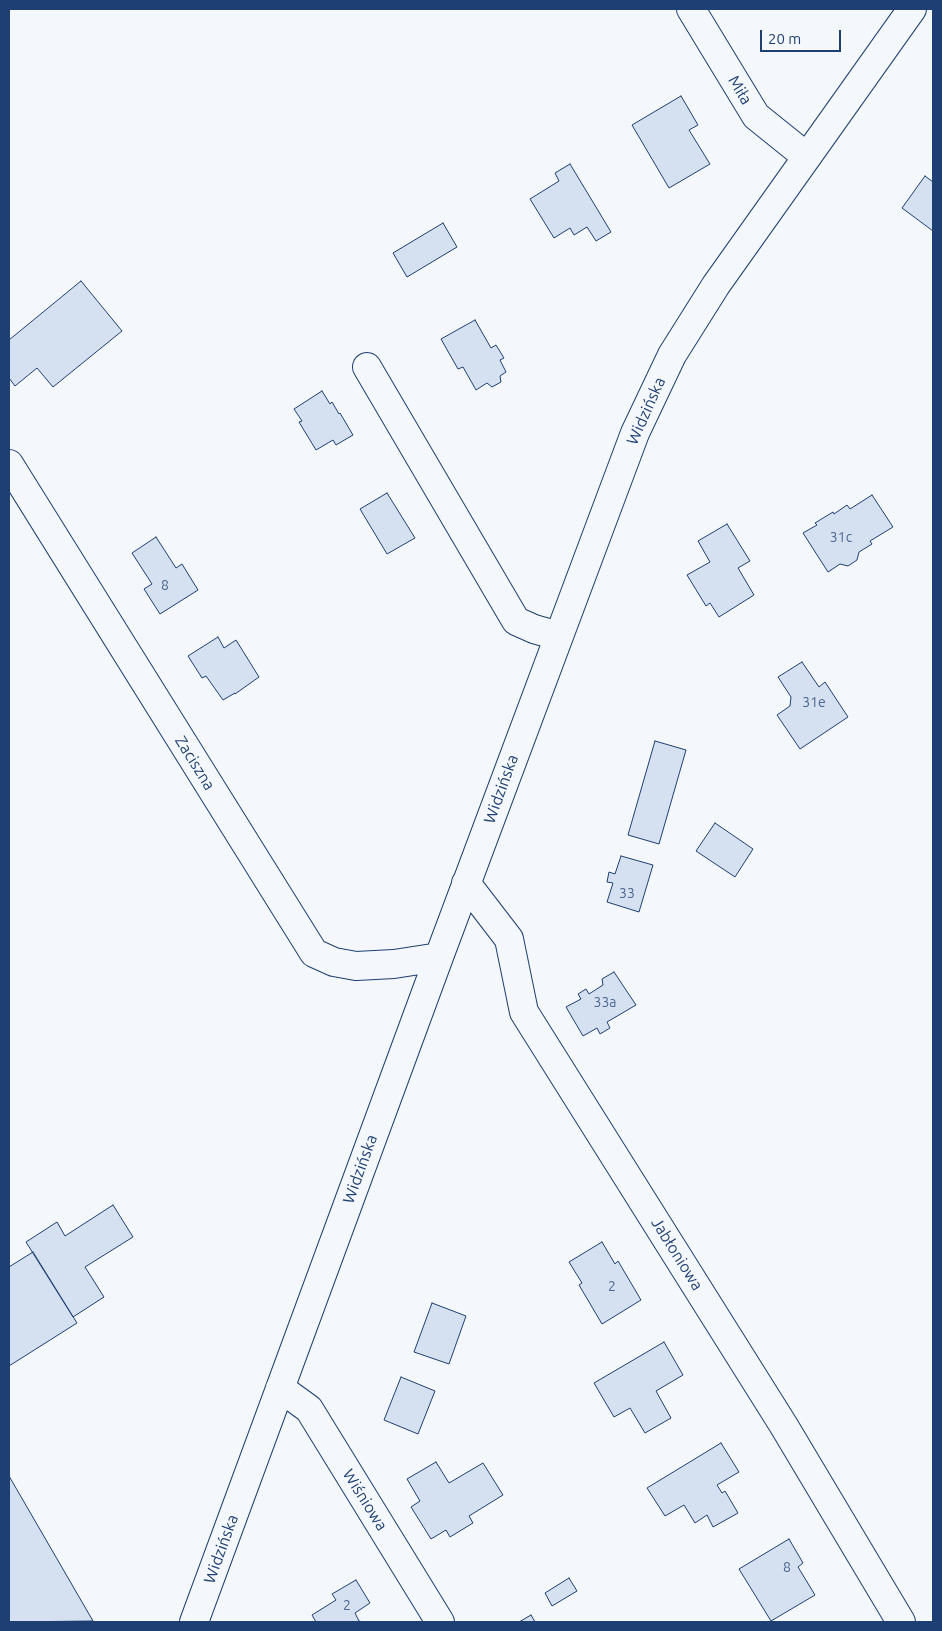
<!DOCTYPE html>
<meta charset="utf-8">
<style>
body{margin:0}
#map{position:relative;width:942px;height:1631px;overflow:hidden;background:#f4f7fb;font-family:Ubuntu,sans-serif}
canvas{display:block}
.frame{position:absolute;inset:0;border:10px solid #1d3f73;pointer-events:none}
.scale{position:absolute;left:760px;top:30px;width:81px;height:22px;box-sizing:border-box;border:2px solid #1d3f73;border-top:0;padding-left:6px;font-size:15px;line-height:18px;white-space:nowrap;color:#1d3f73;-webkit-text-stroke:4px #f4f7fb;paint-order:stroke}
</style>
<div id="map">
<canvas width="942" height="1631"></canvas>
<div class="frame"></div>
<div class="scale">20 m</div>
</div>
<script>
const ctx = document.querySelector('canvas').getContext('2d');
ctx.lineJoin = 'round';
function fillPath(path, color) {
  ctx.fillStyle = color;
  ctx.fill(path, 'evenodd');
}
function toPath(rows) {
  const path = new Path2D();
  for (const r of rows) {
    path.moveTo(r[0], r[1]);
    for (let i = 2; i < r.length; i += 2) path.lineTo(r[i], r[i + 1]);
  }
  return path;
}
function stroke(path, color, width, dash) {
  ctx.strokeStyle = color;
  ctx.lineWidth = width;
  ctx.lineCap = dash ? 'butt' : 'round';
  ctx.setLineDash(dash || []);
  ctx.stroke(path);
}
function label(font, color, halo, rows, align = 'center') {
  ctx.font = font + ' Ubuntu,sans-serif';
  ctx.lineWidth = 4;
  ctx.setLineDash([]);
  ctx.textBaseline = 'middle';
  ctx.strokeStyle = halo;
  ctx.fillStyle = color;
  for (const [text, x, y, turn = 0] of rows) {
    ctx.save();
    ctx.translate(x, y);
    ctx.rotate((+turn || 0) * Math.PI / 180);
    ctx.textAlign = isNaN(turn) ? turn : align;
    if (halo) ctx.strokeText(text, 0, 0);
    ctx.fillText(text, 0, 0);
    ctx.restore();
  }
}
const building = toPath([
 [681,96,698,125,689,130,710,164,669,188,632,125,681,96],
 [570,164,611,232,596,241,587,227,574,235,570,228,554,238,530,199,559,181,555,173,570,164],
 [925,176,933,182,933,231,902,208,925,176],
 [443,223,457,247,407,277,393,253,443,223],
 [81,281,122,331,53,387,37,368,15,386,9,378,9,340,81,281],
 [475,320,491,348,496,345,504,358,500,360,506,372,500,376,501,382,492,387,487,383,476,390,463,367,458,369,441,339,475,320],
 [322,391,330,404,332,402,339,414,340,413,353,435,336,445,333,440,316,450,299,422,302,421,294,409,322,391],
 [387,493,415,538,387,554,360,509,387,493],
 [872,495,893,527,870,541,872,544,859,552,857,560,848,566,840,564,828,572,803,533,817,525,815,523,833,512,834,514,847,505,850,509,872,495],
 [727,524,750,561,738,568,754,595,719,617,710,603,706,606,687,575,710,562,698,541,727,524],
 [156,537,176,568,182,564,198,590,160,614,144,589,152,584,132,553,156,537],
 [218,637,224,648,236,640,259,677,235,694,235,693,223,700,206,676,202,678,188,656,218,637],
 [802,662,819,687,825,682,848,717,800,749,777,715,790,706,791,697,778,677,802,662],
 [655,741,686,750,659,844,628,835,655,741],
 [715,823,753,849,735,877,696,851,715,823],
 [621,856,653,865,639,912,607,902,613,883,607,882,609,872,615,874,621,856],
 [614,972,636,1005,607,1022,610,1028,600,1034,597,1028,583,1036,566,1007,581,999,578,994,586,989,589,994,603,985,602,979,614,972],
 [113,1205,133,1237,85,1267,104,1297,73,1317,26,1242,57,1222,65,1236,113,1205],
 [602,1242,615,1264,618,1261,641,1300,602,1324,579,1285,582,1283,569,1262,602,1242],
 [33,1252,77,1323,9,1366,9,1267,33,1252],
 [432,1303,466,1316,449,1364,414,1352,432,1303],
 [664,1342,683,1375,656,1391,671,1418,645,1433,630,1408,614,1417,594,1383,664,1342],
 [401,1377,435,1391,418,1434,384,1420,401,1377],
 [721,1443,739,1472,717,1485,722,1493,725,1491,738,1513,713,1527,707,1515,695,1523,684,1505,665,1516,647,1488,721,1443],
 [436,1462,449,1483,483,1463,503,1495,469,1516,473,1523,450,1537,446,1530,431,1539,411,1507,420,1501,407,1479,436,1462],
 [9,1476,93,1621,9,1622,9,1476],
 [789,1539,803,1563,798,1567,815,1595,771,1621,739,1569,789,1539],
 [569,1578,577,1591,552,1606,545,1593,569,1578],
 [356,1580,370,1603,355,1613,359,1621,363,1622,316,1622,312,1615,336,1600,332,1594,356,1580],
 [531,1615,535,1622,519,1622,531,1615]
]);
const minor = toPath([
 [691,9,756,116,807,157],
 [367,367,516,621,534,629,558,636],
 [9,464,314,953,334,962,356,966,394,964,439,957],
 [466,883,509,939,524,1012,784,1426,901,1622],
 [280,1388,309,1409,440,1622],
 [194,1622,439,957,635,433,672,355,716,285,912,9]
]);
const numberNames = [
 ["31c",841,537],
 ["8",165,585],
 ["31e",814,702],
 ["33",627,893],
 ["33a",605,1002],
 ["2",612,1286],
 ["8",787,1567],
 ["2",347,1605]
];
const streetNames = [
 ["Miła",740,90,59],
 ["Widzińska",646,411,-66],
 ["Zaciszna",195,763,58],
 ["Widzińska",501,789,-70],
 ["Widzińska",360,1169,-70],
 ["Jabłoniowa",677,1254,58],
 ["Wiśniowa",365,1500,58],
 ["Widzińska",221,1549,-70]
];
fillPath(building, '#d5e0f0');
stroke(building, '#1d3f73', 1);
stroke(minor, '#1d3f73', 30);
stroke(minor, '#f4f7fb', 28);
label('14px', '#4b6792', null, numberNames);
label('16px', '#1d3f73', '#f4f7fb', streetNames);
</script>
